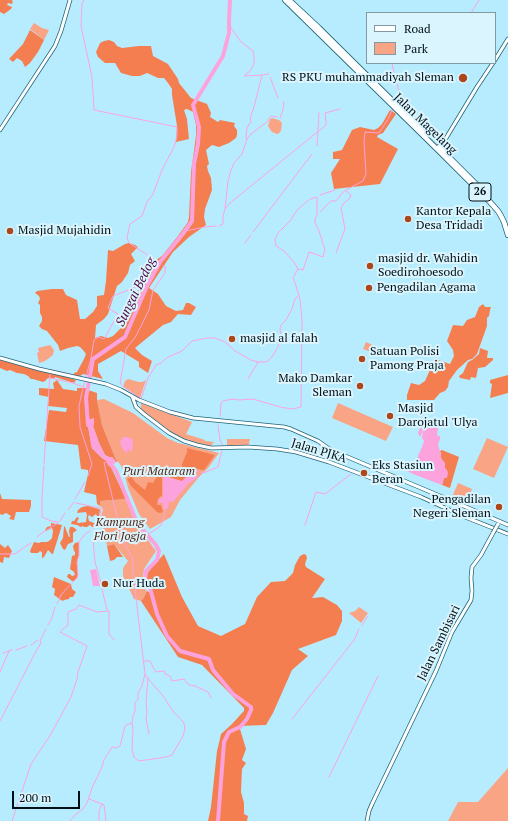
<!DOCTYPE html>
<style>
body{margin:0}
#map{position:relative;width:508px;height:821px;overflow:hidden;background:#b7ecff;font-family:"PT Serif",serif}
canvas{display:block}
.legend{position:absolute;left:366px;top:12px;width:130px;height:52px;box-sizing:border-box;background:#dbf5fe;border:1px solid #8399a1;margin:0;padding:5px 7px;list-style:none;font-size:12px;color:#000f15}
.legend li{display:flex;align-items:center;gap:8px;height:20px}
.legend b{width:20px;border:1px solid #8399a1}
.scale{position:absolute;left:12px;top:791px;width:68px;height:18px;box-sizing:border-box;border:2px solid #000f15;border-top:0;padding-left:5px;font-size:12px;line-height:14px;white-space:nowrap;color:#000f15;-webkit-text-stroke:3px #dbf5fe;paint-order:stroke}
</style>
<div id="map">
<canvas width="508" height="821"></canvas>
<ul class="legend">
<li><b style="height:5px;background:#fff"></b>Road</li>
<li><b style="height:11px;background:#f9a485"></b>Park</li>
</ul>
<div class="scale">200 m</div>
</div>
<script>
const ctx = document.querySelector('canvas').getContext('2d');
ctx.lineJoin = 'round';
function fillPath(path, color) {
  ctx.fillStyle = color;
  ctx.fill(path, 'evenodd');
}
function toPath(rows) {
  const path = new Path2D();
  for (const r of rows) {
    path.moveTo(r[0], r[1]);
    for (let i = 2; i < r.length; i += 2) path.lineTo(r[i], r[i + 1]);
  }
  return path;
}
function stroke(path, color, width, dash) {
  ctx.strokeStyle = color;
  ctx.lineWidth = width;
  ctx.lineCap = dash ? 'butt' : 'round';
  ctx.setLineDash(dash || []);
  ctx.stroke(path);
}
function label(font, color, halo, rows, align = 'center') {
  ctx.font = font + ' "PT Serif",serif';
  ctx.lineWidth = 4;
  ctx.setLineDash([]);
  ctx.textBaseline = 'middle';
  ctx.strokeStyle = halo;
  ctx.fillStyle = color;
  for (const [text, x, y, turn = 0] of rows) {
    ctx.save();
    ctx.translate(x, y);
    ctx.rotate((+turn || 0) * Math.PI / 180);
    ctx.textAlign = isNaN(turn) ? turn : align;
    if (halo) ctx.strokeText(text, 0, 0);
    ctx.fillText(text, 0, 0);
    ctx.restore();
  }
}
const green = toPath([
 [34,23,42,28,49,30,44,40,30,29],
 [272,118,279,120,282,123,281,131,278,134,277,134,272,132,268,126,270,119],
 [366,342,379,348,377,354,363,349],
 [50,345,54,350,53,355,45,361,39,363,37,353,39,352,38,348],
 [128,379,139,382,142,382,146,380,140,398,123,387,125,381],
 [104,399,133,413,167,438,178,443,219,453,208,468,199,477,180,500,171,517,150,529,139,514,128,488,124,472,120,464,116,460,102,425,97,400],
 [141,403,192,422,186,434,205,440,205,441,214,442,211,446,199,444,179,437,159,425,142,411,141,409],
 [338,403,393,427,386,441,332,418],
 [487,438,508,447,494,478,473,469],
 [227,439,250,439,248,447,227,448],
 [458,483,472,489,466,503,452,497],
 [126,499,135,522,156,551,144,569,143,577,145,589,147,591,143,599,141,601,134,599,123,576,123,568,128,561,114,544,107,546,104,530,103,528,97,527,100,520,103,509,100,506,100,501],
 [359,607,368,613,361,623,349,613,355,611],
 [508,768,508,821,448,821,458,802,478,802]
]);
const forest = toPath([
 [0,0,11,0,13,1,12,4,8,3,7,5,12,7,11,9,4,14,0,12],
 [30,30,44,40,38,52,30,63,25,67,22,61,17,58,13,62,9,59,23,44],
 [109,40,114,42,117,46,122,48,139,46,151,46,153,56,168,64,178,79,179,83,191,98,207,104,211,113,210,117,218,122,220,120,235,123,234,126,237,130,237,135,236,138,229,143,219,147,212,145,206,150,209,164,207,166,208,171,211,178,212,190,205,209,204,217,206,225,189,237,173,252,149,288,158,294,166,306,176,311,183,310,186,303,189,303,196,307,191,315,178,314,171,322,163,325,135,348,142,355,152,361,148,373,139,367,139,362,121,351,98,364,98,371,103,379,83,374,79,377,74,375,74,373,77,372,84,359,86,354,83,350,80,347,77,346,68,348,60,351,58,345,47,331,42,329,39,326,42,321,42,317,40,313,40,305,38,303,40,299,39,296,35,293,37,291,52,289,63,289,66,295,77,300,80,319,85,319,93,312,97,306,97,296,104,295,106,281,108,250,113,251,125,244,129,243,135,245,138,247,131,254,135,261,130,265,128,273,122,282,117,286,108,314,104,319,96,325,95,338,101,336,108,338,113,336,121,328,122,323,131,310,137,292,153,262,162,256,178,236,188,222,189,217,191,172,196,136,196,125,193,112,187,109,184,110,187,119,189,139,176,142,177,126,172,95,172,89,168,83,164,78,158,78,147,73,140,76,132,76,121,73,115,63,105,63,98,57,96,52,100,43,104,41],
 [390,110,392,111,396,114,383,133,378,135,377,137,398,149,380,184,334,189,331,173,340,159,333,159,333,152,342,150,352,130,360,127,374,130,378,128,382,124],
 [483,304,485,307,491,307,490,310,489,316,487,318,487,326,477,354,472,359,468,360,457,370,449,381,448,387,445,391,440,393,434,400,407,400,407,395,411,383,419,385,425,381,435,359,450,364,454,356,453,350,447,341,453,325,463,326,467,320,475,317,479,307],
 [480,348,488,351,487,358,493,358,493,360,485,367,478,368,476,378,471,377,470,380,460,378,459,376,463,373,468,362,472,360,479,354],
 [0,360,57,374,76,380,74,383,55,377,54,379,48,378,45,381,43,382,33,379,31,379,28,376,24,374,17,373,10,370,7,371,0,368],
 [508,375,508,393,490,398,492,384,490,383,490,380],
 [57,380,63,389,77,391,77,388,88,388,88,390,97,393,97,400,102,425,116,460,118,461,116,462,112,457,109,457,105,455,99,443,93,426,94,419,87,420,92,448,102,458,107,461,108,465,111,467,126,499,100,501,100,506,97,504,96,495,84,492,88,474,88,470,81,469,78,445,44,441,49,410,66,412,67,408,48,406,49,397,39,395,39,388,54,389,53,383],
 [187,448,215,455,204,470,202,470,195,468,182,481,162,475,162,495,158,499,157,505,161,505,163,512,160,513,157,512,131,486,127,479,132,477,135,482,145,490,148,482,153,483,159,473,165,468,173,472,173,475,180,477,184,474,187,470,182,467,182,464,187,452],
 [442,450,459,457,450,488,442,485,444,478,447,478,445,468,441,458,441,454,440,451],
 [0,493,2,499,31,500,31,506,29,512,16,512,14,520,9,519,11,516,6,513,2,515,0,514],
 [88,506,99,509,100,510,99,516,97,516,96,514,92,517,89,515,88,517,89,521,94,523,96,524,94,527,92,527,90,525,87,527,84,527,83,526,81,527,77,525,71,524,72,521,74,521,77,517,79,518,77,522,78,523,86,522,87,515,86,512,77,513,78,510,82,507],
 [51,523,62,525,53,554,52,554,48,550,44,557,42,558,42,552,40,551,38,553,31,553,30,551,34,542,39,543,41,542,47,542,49,541,52,538,53,531,52,528,46,531,45,530,47,527,51,526],
 [64,526,65,527,69,537,70,537,69,531,70,527,73,527,77,530,73,533,73,542,68,544,65,550,63,549,60,543,63,538],
 [79,542,79,555,77,562,78,575,77,578,74,581,72,581,67,577,68,574,70,574,72,576,75,575,74,572,70,569,72,556,75,555,75,552,74,551,73,546,75,543],
 [0,544,5,548,8,545,12,551,9,558,4,557,3,563,0,562],
 [114,544,123,557,117,557,114,560,110,561,107,546],
 [164,554,182,597,198,626,221,636,245,624,257,597,271,582,285,581,293,573,295,565,300,556,304,554,306,555,307,558,305,564,306,567,325,579,312,598,323,597,337,605,342,611,342,621,336,635,298,649,308,656,292,670,273,713,266,725,238,726,240,729,246,749,242,760,246,763,242,769,241,792,244,803,244,814,248,816,247,821,208,821,211,807,217,751,219,743,221,734,232,724,242,713,244,711,244,708,202,665,178,657,141,601,143,599,147,591,148,592,151,590,147,579,147,574,151,568],
 [54,577,71,584,72,589,76,592,73,597,70,597,69,599,64,600,63,601,59,599,57,597,54,595,55,589,52,587]
]);
const water = toPath([
 [94,418,94,425,93,426,99,443,105,455,109,457,112,457,116,462,111,467,108,465,106,461,99,455,92,448,91,445,87,420],
 [421,420,422,420,428,425,431,425,432,423,435,424,435,427,438,428,437,434,438,436,440,436,440,440,439,441,438,445,441,454,441,458,445,463,445,468,447,470,448,473,447,478,444,478,442,485,413,474,405,470,415,465,417,463,418,456,422,447,424,441,422,438,423,430,423,428,422,433,420,437,418,433,420,428,422,428,420,424],
 [123,437,126,437,132,439,133,443,132,452,130,452,130,450,128,449,127,451,128,452,126,453,122,448,120,442],
 [191,472,198,476,197,478,189,483,173,502,169,501,168,508,165,510,163,508,163,503,158,503,159,499,163,497,163,476,182,481],
 [96,569,100,586,93,586,90,570]
]);
const stream = toPath([
 [84,0,82,4,81,26,92,77,94,110,177,127,177,136,174,147,162,170,153,194,147,202,142,216,130,224,127,238,129,243,157,261],
 [471,13,479,0],
 [229,25,241,42,253,51,254,57,254,63,251,70,244,76,262,75,254,107,250,118,251,121,247,128,246,137,247,139],
 [392,63,395,78,399,91,396,102],
 [262,75,269,74],
 [270,77,278,98],
 [280,118,283,110,284,102,283,102],
 [317,146,319,113],
 [320,195,335,190],
 [225,208,228,181,231,170,234,163,242,154,247,139,251,134,268,121,269,118,271,116,277,117],
 [320,212,331,201,336,201,342,193,346,190,363,181,366,174,364,141,365,132,379,133,388,119,393,108],
 [219,226,223,224,223,216,225,209,230,203,326,125,326,122,325,113,340,109],
 [185,231,205,227,216,226],
 [253,232,312,154],
 [245,243,251,235],
 [336,253,345,229,341,208,343,204,349,199,351,195,346,191],
 [50,370,53,370],
 [57,371,86,378],
 [50,378,73,383,83,387],
 [248,379,258,362],
 [122,385,120,383,126,349,136,336,149,310,153,290,165,273,165,266,163,266],
 [124,387,143,400],
 [141,399,148,378,156,365,161,363,168,357,173,355,182,351,192,341,207,338,215,338,225,342,235,351,251,360,258,362,266,362,268,361,272,357,278,347,281,336,280,329,281,325,286,320,292,309,295,299,298,296],
 [220,416,221,403,223,401,232,399,239,400,253,399,280,407,292,409,301,407,302,320,300,299,296,286,293,278,298,269,294,262,284,251,276,246,275,239,278,233,290,221,297,210,310,199,317,197,317,215,315,219,315,223,319,231,325,250,323,257,309,252,303,270,298,269],
 [218,425,220,440,223,446],
 [44,464,50,373],
 [44,466,42,497,42,517,51,521,59,522],
 [193,474,197,471,201,473,206,472,218,467,222,450],
 [88,476,92,464,80,427,79,406,82,392,91,358,94,340,98,337,104,339,118,314,108,308,113,296,141,285,157,263],
 [75,499,85,482],
 [76,503,100,508,101,509,99,522,96,527,94,528],
 [68,510,74,502],
 [60,521,65,513],
 [305,525,316,492,325,494,351,474],
 [147,535,158,528,161,525,163,521,166,508],
 [37,537,39,535,58,523],
 [93,539,95,562,102,586],
 [0,554,15,554,26,546,31,543],
 [72,583,77,578,78,575,77,562,79,555,79,542,85,534,90,531],
 [102,589,107,610],
 [57,604,61,595,70,585],
 [109,612,109,634,114,640],
 [48,625,52,618,55,607],
 [362,625,368,616],
 [61,631,68,625,68,612,76,609,79,605,97,612,109,611],
 [31,645,38,640],
 [16,650,27,646],
 [3,653,12,650],
 [144,661,150,661,154,669,156,672,164,671,165,674,170,676,172,681,184,679,189,685,195,686,208,692,211,698],
 [0,672,9,651],
 [148,678,146,703,147,712,146,719,149,734],
 [292,719,347,649,354,640,359,629],
 [0,721,35,653,41,643,40,641,46,629],
 [132,723,133,729,132,750,134,757,139,761,166,757,172,755,183,736,185,729,184,723,173,711,163,696,145,675],
 [329,777,378,676],
 [89,799,102,804,104,805,106,821],
 [12,821,31,764,51,734,71,697,78,676,77,675,87,646,60,632],
 [70,821,75,815,83,809,87,803,92,788,102,767,104,760,112,747,117,748,120,746,125,726,126,725,132,723,133,716,135,711,135,703,138,699,138,693,142,686,145,674,133,572,133,562,132,557,123,541,121,533,104,463,106,462],
 [99,821,99,811,102,804]
]);
const river = toPath([
 [88,425,86,398,93,359,125,337,147,286,160,262,182,235,192,221,194,164,198,144,199,127,193,105,223,56,229,33,229,21,230,0],
 [109,462,116,471,137,523,156,545,159,551,157,560,146,571,145,581,150,588,157,614,167,636,180,651,209,659,213,670,233,694,251,707,251,710,247,719,240,727,229,732,224,742,218,821]
]);
const secondary = toPath([
 [495,60,508,39],
 [0,130,55,46,61,31,70,0],
 [440,148,477,87,493,63],
 [0,358,39,369,106,384,121,390,139,400,170,412,193,418,284,427,291,429,318,441,331,450,466,507,508,525],
 [132,396,136,407,144,414,169,433,184,441,197,445,211,448,248,447,277,449,296,452,329,462,421,497,465,517,508,534],
 [367,821,369,811,372,804,436,671,452,632,471,600,472,591,471,578,472,567,481,555,493,533]
]);
const highway = toPath([
 [285,0,438,150,490,202,498,211,501,216,504,222,508,235],
 [289,0,319,28,425,133],
 [439,147,480,188]
]);
const secondaryBridge = toPath([
 [493,533,498,524]
]);
const markers = [
 [463,78,5,"#ac471c"],
 [408,219,4,"#ac471c"],
 [10,231,4,"#ac471c"],
 [370,266,4,"#ac471c"],
 [369,288,4,"#ac471c"],
 [232,339,4,"#ac471c"],
 [362,359,4,"#ac471c"],
 [360,386,4,"#ac471c"],
 [390,416,4,"#ac471c"],
 [364,473,4,"#ac471c"],
 [499,507,4,"#ac471c"],
 [105,584,4,"#ac471c"]
];
const shields = [
 [480,192,22]
];
const shieldNames = [
 ["26",480,192]
];
const poiNames = [
 ["RS PKU muhammadiyah Sleman",454,78,"right"],
 ["Kantor Kepala",416,212],
 ["Desa Tridadi",416,226],
 ["Masjid Mujahidin",18,231],
 ["masjid dr. Wahidin",378,259],
 ["Soedirohoesodo",378,273],
 ["Pengadilan Agama",377,288],
 ["masjid al falah",240,339],
 ["Satuan Polisi",370,352],
 ["Pamong Praja",370,366],
 ["Mako Damkar",352,379,"right"],
 ["Sleman",352,393,"right"],
 ["Masjid",398,409],
 ["Darojatul 'Ulya",398,423],
 ["Eks Stasiun",372,466],
 ["Beran",372,480],
 ["Pengadilan",491,500,"right"],
 ["Negeri Sleman",491,514,"right"],
 ["Nur Huda",113,584]
];
const streetNames = [
 ["Jalan Magelang",425,124,44],
 ["Jalan PJKA",319,451,17],
 ["Jalan Sambisari",439,643,-64]
];
const parkNames = [
 ["Puri Mataram",159,472],
 ["Kampung",120,523],
 ["Flori Jogja",120,537]
];
const waterNames = [
 ["Sungai Bedog",136,292,-64]
];
fillPath(green, '#f9a485');
fillPath(forest, '#f57e50');
fillPath(water, '#fca3dd');
stroke(stream, '#fca3dd', 1);
stroke(river, '#fca3dd', 4);
stroke(secondary, '#1e6478', 4.5);
stroke(highway, '#1e6478', 6);
stroke(secondary, '#fff', 3);
stroke(highway, '#fff', 4.5);
stroke(secondaryBridge, '#1e6478', 4.5, []);
stroke(secondaryBridge, '#fff', 3);
for (const [x, y, r, color] of markers) {
  const dot = new Path2D();
  dot.arc(x, y, r, 0, 2 * Math.PI);
  ctx.fillStyle = color;
  ctx.fill(dot);
  stroke(dot, '#dbf5fe', 1.5);
}
for (const [x, y, w] of shields) {
  const box = new Path2D();
  box.roundRect(x - w / 2, y - 9, w, 18, 3);
  ctx.fillStyle = '#dbf5fe';
  ctx.fill(box);
  stroke(box, '#000f15', 1);
}
label('bold 11px', '#000f15', null, shieldNames);
label('12px', '#000f15', '#dbf5fe', poiNames, 'left');
label('12px', '#000f15', '#dbf5fe', streetNames);
label('italic 12px', '#552614', '#dbf5fe', parkNames);
label('italic 13px', '#4d083b', '#dbf5fe', waterNames);
</script>
